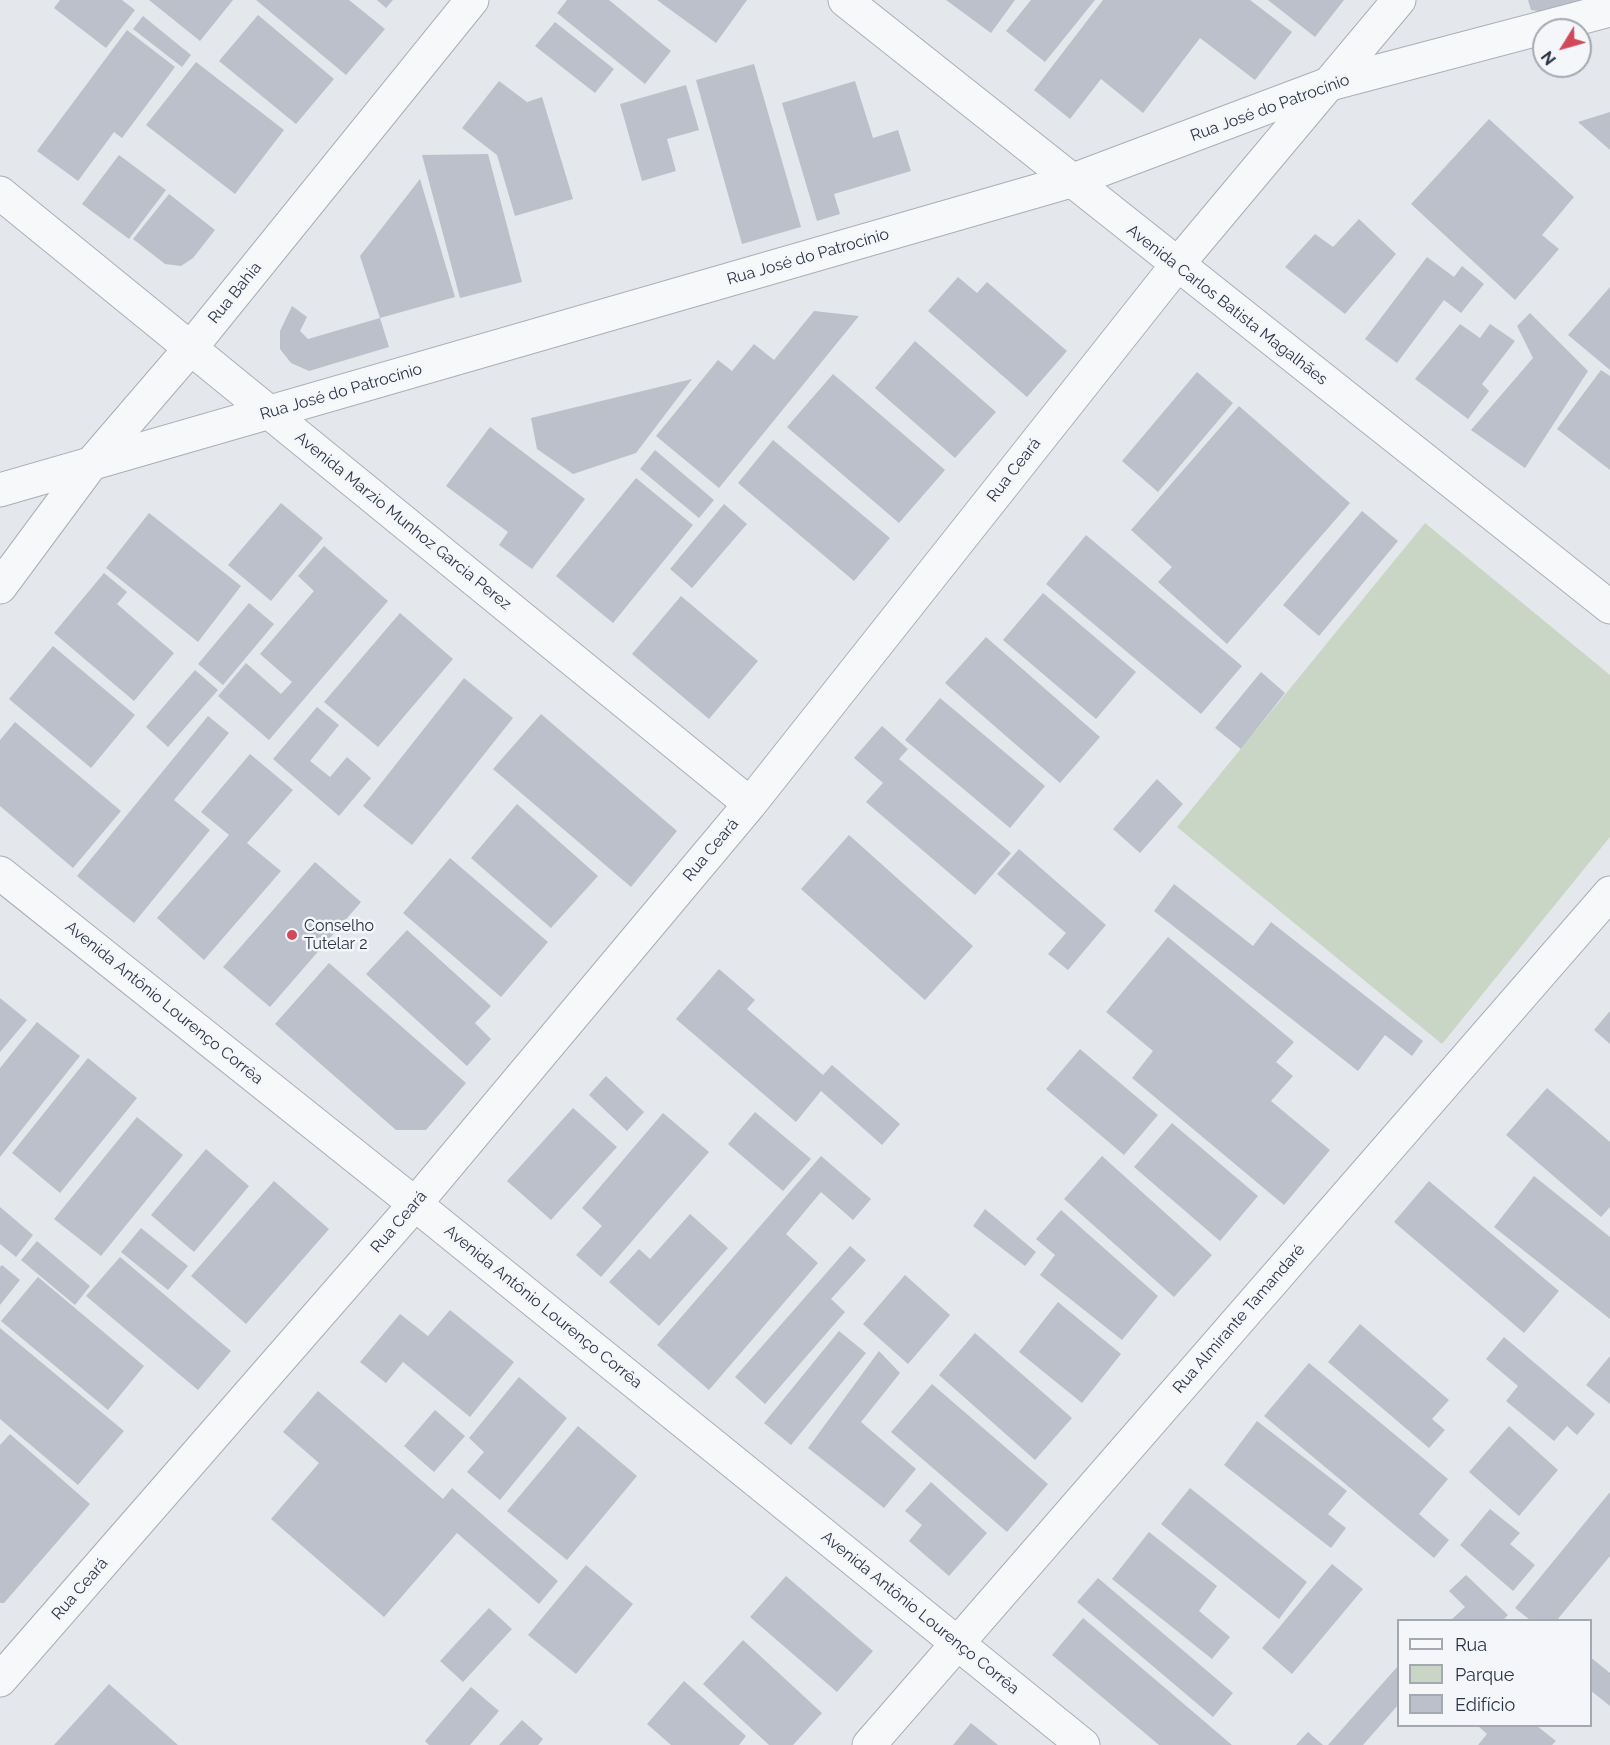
<!DOCTYPE html>
<meta charset="utf-8">
<style>
body{margin:0}
#map{position:relative;width:1610px;height:1745px;overflow:hidden;background:#e4e7ec;font-family:Raleway,sans-serif}
canvas{display:block}
.legend{position:absolute;left:1397px;top:1619px;width:195px;height:108px;box-sizing:border-box;background:#f4f6f9;border:2px solid #a4a8b1;margin:0;padding:8px 10px;list-style:none;font-size:18px;color:#2b3445}
.legend li{display:flex;align-items:center;gap:12px;height:30px}
.legend b{width:30px;border:2px solid #a4a8b1}
.north{position:absolute;left:1532px;top:18px;width:60px;height:60px;box-sizing:border-box;background:#f4f6f9;border:2px solid #a4a8b1;border-radius:50%;rotate:233deg;font-size:16px;font-weight:700;line-height:24px;text-align:center;color:#2b3445}
.north::after{content:'';display:block;margin:auto;width:21px;height:27px;background:#d1495b;clip-path:polygon(50% 0,100% 100%,50% 72%,0 100%)}
</style>
<div id="map">
<canvas width="1610" height="1745"></canvas>
<ul class="legend">
<li><b style="height:8px;background:#f7f8fa"></b>Rua</li>
<li><b style="height:16px;background:#c9d6c5"></b>Parque</li>
<li><b style="height:16px;background:#bbc0ca"></b>Edifício</li>
</ul>
<div class="north">N</div>
</div>
<script>
const ctx = document.querySelector('canvas').getContext('2d');
ctx.lineJoin = 'round';
function fillPath(path, color) {
  ctx.fillStyle = color;
  ctx.fill(path, 'evenodd');
}
function toPath(rows) {
  const path = new Path2D();
  for (const r of rows) {
    path.moveTo(r[0], r[1]);
    for (let i = 2; i < r.length; i += 2) path.lineTo(r[i], r[i + 1]);
  }
  return path;
}
function stroke(path, color, width, dash) {
  ctx.strokeStyle = color;
  ctx.lineWidth = width;
  ctx.lineCap = dash ? 'butt' : 'round';
  ctx.setLineDash(dash || []);
  ctx.stroke(path);
}
function label(font, color, halo, rows, align = 'center') {
  ctx.font = font + ' Raleway,sans-serif';
  ctx.lineWidth = 5;
  ctx.setLineDash([]);
  ctx.textBaseline = 'middle';
  ctx.strokeStyle = halo;
  ctx.fillStyle = color;
  for (const [text, x, y, turn = 0] of rows) {
    ctx.save();
    ctx.translate(x, y);
    ctx.rotate((+turn || 0) * Math.PI / 180);
    ctx.textAlign = isNaN(turn) ? turn : align;
    if (halo) ctx.strokeText(text, 0, 0);
    ctx.fillText(text, 0, 0);
    ctx.restore();
  }
}
const green = toPath([
 [1425,523,1610,675,1610,837,1442,1044,1177,827]
]);
const building = toPath([
 [60,0,122,0,135,10,106,48,54,8],
 [149,0,233,0,200,41],
 [256,0,349,0,385,29,346,75],
 [377,0,393,0,386,8],
 [567,0,609,0,671,51,645,84,557,13],
 [657,0,747,0,716,43],
 [946,0,1015,0,991,33],
 [1031,0,1095,0,1045,62,1006,31],
 [1103,0,1250,0,1292,32,1255,80,1200,38,1143,113,1101,79,1070,119,1034,90],
 [1268,0,1344,0,1315,37],
 [1528,0,1599,0,1551,13,1531,10],
 [258,15,334,79,296,124,219,61],
 [143,16,191,55,182,67,133,29],
 [555,22,614,69,595,93,535,46],
 [127,30,175,67,122,138,114,132,78,181,37,151],
 [196,62,284,130,235,194,146,125],
 [754,64,801,227,742,244,696,80],
 [499,81,527,102,542,97,573,199,515,216,497,155,462,128],
 [855,81,873,138,898,130,911,171,834,194,840,214,817,221,782,103],
 [686,85,699,130,667,139,676,171,642,181,620,104],
 [1610,112,1610,150,1578,122],
 [1489,119,1574,197,1542,235,1559,249,1515,300,1411,204],
 [488,154,522,282,460,298,422,155],
 [119,155,166,190,129,239,82,204],
 [420,179,455,297,380,318,360,256],
 [169,194,215,230,193,258,181,266,165,264,133,239],
 [1359,219,1396,254,1345,314,1285,267,1315,234,1333,247],
 [1427,257,1454,277,1462,266,1484,284,1461,313,1444,300,1397,363,1365,339],
 [958,277,977,293,987,282,1067,351,1027,397,928,311],
 [1610,287,1610,370,1568,335],
 [292,306,307,317,300,331,308,339,380,318,389,347,309,371,291,363,280,349,280,331],
 [814,311,859,316,719,488,656,436,718,360,732,371,754,344,774,360],
 [1530,313,1588,371,1525,468,1471,430,1533,358,1517,326],
 [1460,324,1480,338,1490,324,1515,341,1482,384,1489,391,1468,419,1415,379],
 [915,341,996,412,955,458,875,388],
 [1601,370,1610,376,1610,470,1557,429],
 [1197,372,1233,403,1158,492,1122,461],
 [833,374,945,470,899,523,787,427],
 [692,379,636,453,573,474,537,449,531,418],
 [1239,406,1350,503,1227,644,1158,582,1172,567,1131,530],
 [490,427,585,499,532,569,499,545,508,532,446,486],
 [773,440,890,538,854,581,738,483],
 [655,450,714,500,699,518,640,469],
 [636,478,693,525,613,623,556,576],
 [281,503,323,538,271,601,228,565],
 [724,504,747,524,692,588,670,569],
 [1362,511,1398,541,1319,636,1283,605],
 [149,513,241,586,198,642,106,568],
 [1086,535,1242,666,1201,714,1046,584],
 [324,546,388,601,269,740,218,696,246,663,281,694,292,682,260,654,314,591,298,576],
 [104,573,127,592,117,604,174,653,134,701,54,633],
 [1043,593,1136,672,1096,719,1003,640],
 [681,596,758,661,709,719,632,654],
 [249,603,274,624,223,685,198,664],
 [400,613,453,659,378,747,324,702],
 [986,637,1100,737,1060,783,945,683],
 [53,646,135,715,91,768,9,699],
 [195,670,218,690,168,747,146,727],
 [1261,672,1285,693,1241,749,1215,728],
 [464,678,513,718,412,845,363,806],
 [940,698,1045,786,1010,828,905,740],
 [317,707,339,725,310,761,330,777,347,757,371,778,339,816,273,759],
 [541,714,677,831,631,887,493,769],
 [208,716,229,733,174,800,210,830,134,923,77,876],
 [15,722,121,811,73,868,0,806,0,740],
 [882,726,908,749,899,759,1011,853,975,895,866,802,883,783,854,758],
 [250,754,293,790,247,843,281,871,204,960,157,918,229,835,201,812],
 [1157,779,1183,804,1140,853,1113,829],
 [517,804,598,876,551,928,471,858],
 [849,835,973,946,925,1000,801,889],
 [1019,849,1106,925,1068,970,1048,954,1066,933,997,874],
 [450,858,548,942,501,997,403,913],
 [315,862,361,902,270,1007,223,967],
 [1174,884,1253,946,1271,922,1423,1041,1412,1056,1385,1035,1358,1071,1154,911],
 [407,930,491,1006,475,1023,491,1039,467,1066,366,974],
 [1168,937,1294,1042,1276,1062,1293,1076,1271,1101,1330,1150,1284,1205,1132,1078,1153,1051,1106,1012],
 [329,963,466,1083,426,1130,396,1130,275,1024],
 [719,969,755,1000,747,1009,823,1075,832,1065,900,1124,882,1145,821,1091,796,1122,676,1019],
 [0,998,27,1020,0,1052],
 [1610,1011,1610,1044,1594,1030],
 [37,1022,80,1056,0,1157,0,1068],
 [1080,1049,1158,1115,1124,1155,1046,1089],
 [88,1058,137,1098,60,1193,12,1153],
 [606,1076,644,1112,627,1131,589,1095],
 [1547,1088,1610,1142,1610,1207,1601,1217,1506,1135],
 [573,1108,617,1147,551,1220,507,1181],
 [755,1112,811,1159,783,1191,728,1144],
 [663,1113,709,1152,601,1277,576,1255,602,1226,582,1208],
 [137,1117,183,1155,101,1256,54,1219],
 [1172,1123,1258,1196,1220,1241,1134,1167],
 [206,1149,249,1186,194,1252,151,1215],
 [821,1156,871,1199,853,1220,821,1192,786,1234,818,1263,709,1390,657,1345],
 [1102,1156,1212,1255,1174,1297,1064,1199],
 [1534,1176,1610,1237,1610,1319,1494,1227],
 [274,1181,329,1229,246,1324,191,1276],
 [1429,1181,1559,1291,1524,1333,1394,1222],
 [0,1207,33,1235,16,1257,0,1244],
 [985,1209,1036,1252,1025,1266,973,1226],
 [1061,1210,1158,1296,1122,1340,1040,1275,1055,1255,1036,1239],
 [690,1214,728,1248,659,1326,609,1282,639,1249,650,1259],
 [141,1228,188,1266,168,1290,121,1252],
 [37,1241,90,1286,75,1305,21,1260],
 [850,1246,866,1260,831,1299,845,1312,765,1404,735,1377],
 [120,1257,231,1351,198,1390,86,1296],
 [2,1265,20,1280,0,1305,0,1267],
 [905,1275,950,1315,908,1364,863,1324],
 [38,1277,144,1366,108,1410,1,1321],
 [1058,1302,1121,1354,1082,1403,1019,1352],
 [450,1310,514,1362,470,1417,403,1362,386,1383,360,1362,400,1314,428,1336],
 [1360,1324,1449,1400,1432,1419,1445,1430,1429,1448,1328,1362],
 [0,1328,124,1431,78,1485,0,1419],
 [839,1331,866,1353,791,1445,764,1423],
 [975,1333,1072,1418,1035,1460,939,1375],
 [1504,1337,1595,1414,1577,1435,1567,1426,1554,1441,1506,1401,1518,1386,1486,1359],
 [879,1351,900,1373,861,1422,916,1469,884,1508,808,1448],
 [1610,1356,1610,1404,1586,1385],
 [1309,1363,1448,1479,1419,1514,1449,1540,1434,1558,1264,1416],
 [519,1377,567,1418,500,1500,467,1472,484,1452,469,1438],
 [932,1384,1048,1484,1007,1532,891,1432],
 [318,1391,443,1499,452,1488,558,1581,539,1604,457,1533,384,1617,271,1519,319,1463,283,1432],
 [435,1410,465,1436,434,1472,404,1446],
 [1257,1421,1347,1491,1328,1514,1346,1528,1331,1548,1224,1465],
 [578,1426,637,1476,567,1560,507,1511],
 [1509,1426,1558,1470,1519,1516,1469,1472],
 [10,1434,90,1504,4,1603,0,1603,0,1445],
 [931,1482,987,1533,949,1576,909,1541,922,1525,905,1511],
 [1190,1488,1307,1582,1279,1619,1161,1524],
 [1610,1492,1610,1556,1557,1620,1530,1620,1515,1608],
 [1490,1509,1520,1533,1510,1544,1535,1565,1513,1591,1460,1545],
 [1149,1532,1217,1586,1199,1611,1230,1637,1212,1659,1112,1579],
 [1332,1564,1363,1589,1292,1674,1262,1648],
 [586,1565,633,1604,576,1674,528,1635],
 [1466,1575,1508,1615,1503,1620,1451,1620,1465,1607,1449,1591],
 [786,1576,873,1651,837,1692,750,1617],
 [1098,1578,1233,1693,1213,1717,1077,1602],
 [489,1608,512,1629,463,1682,440,1661],
 [1083,1618,1232,1745,1159,1745,1052,1655],
 [743,1640,822,1713,793,1745,769,1745,703,1684],
 [1590,1657,1610,1673,1610,1706,1590,1690],
 [1398,1666,1398,1705,1363,1745,1328,1745],
 [684,1681,746,1736,739,1745,671,1745,647,1724],
 [109,1684,178,1745,54,1745],
 [471,1687,499,1711,470,1745,429,1745,425,1741],
 [522,1720,543,1739,538,1745,499,1745],
 [971,1723,998,1745,953,1745],
 [1478,1726,1537,1726,1556,1741,1552,1745,1478,1745,1487,1734],
 [1308,1732,1323,1745,1296,1745]
]);
const minor = toPath([
 [845,0,1610,607],
 [0,193,750,804],
 [0,587,91,464,189,350,472,0],
 [0,873,415,1204,1083,1745],
 [0,1680,415,1204,750,804,1177,265,1399,0],
 [869,1745,1610,893]
]);
const tertiary = toPath([
 [0,490,1071,181,1326,85,1610,10]
]);
const markers = [
 [292,935,6,"#d1495b"]
];
const streetNames = [
 ["Rua José do Patrocínio",1270,108,-20],
 ["Rua José do Patrocínio",808,257,-16],
 ["Rua Bahia",235,293,-51],
 ["Avenida Carlos Batista Magalhães",1227,305,38],
 ["Rua José do Patrocínio",341,392,-16],
 ["Rua Ceará",1014,470,-52],
 ["Avenida Marzio Munhoz Garcia Perez",403,521,39],
 ["Rua Ceará",711,850,-50],
 ["Avenida Antônio Lourenço Corrêa",164,1003,39],
 ["Rua Ceará",399,1222,-49],
 ["Avenida Antônio Lourenço Corrêa",543,1307,39],
 ["Rua Almirante Tamandaré",1239,1319,-49],
 ["Rua Ceará",80,1589,-49],
 ["Avenida Antônio Lourenço Corrêa",920,1613,39]
];
const poiNames = [
 ["Conselho",304,926],
 ["Tutelar 2",304,944]
];
fillPath(green, '#c9d6c5');
fillPath(building, '#bbc0ca');
stroke(minor, '#a9aeb7', 35);
stroke(tertiary, '#a9aeb7', 35);
stroke(minor, '#f7f8fa', 33);
stroke(tertiary, '#f7f8fa', 33);
for (const [x, y, r, color] of markers) {
  const dot = new Path2D();
  dot.arc(x, y, r, 0, 2 * Math.PI);
  ctx.fillStyle = color;
  ctx.fill(dot);
  stroke(dot, '#f4f6f9', 2);
}
label('16px', '#2b3445', '#f4f6f9', streetNames);
label('16px', '#2b3445', '#f4f6f9', poiNames, 'left');
</script>
